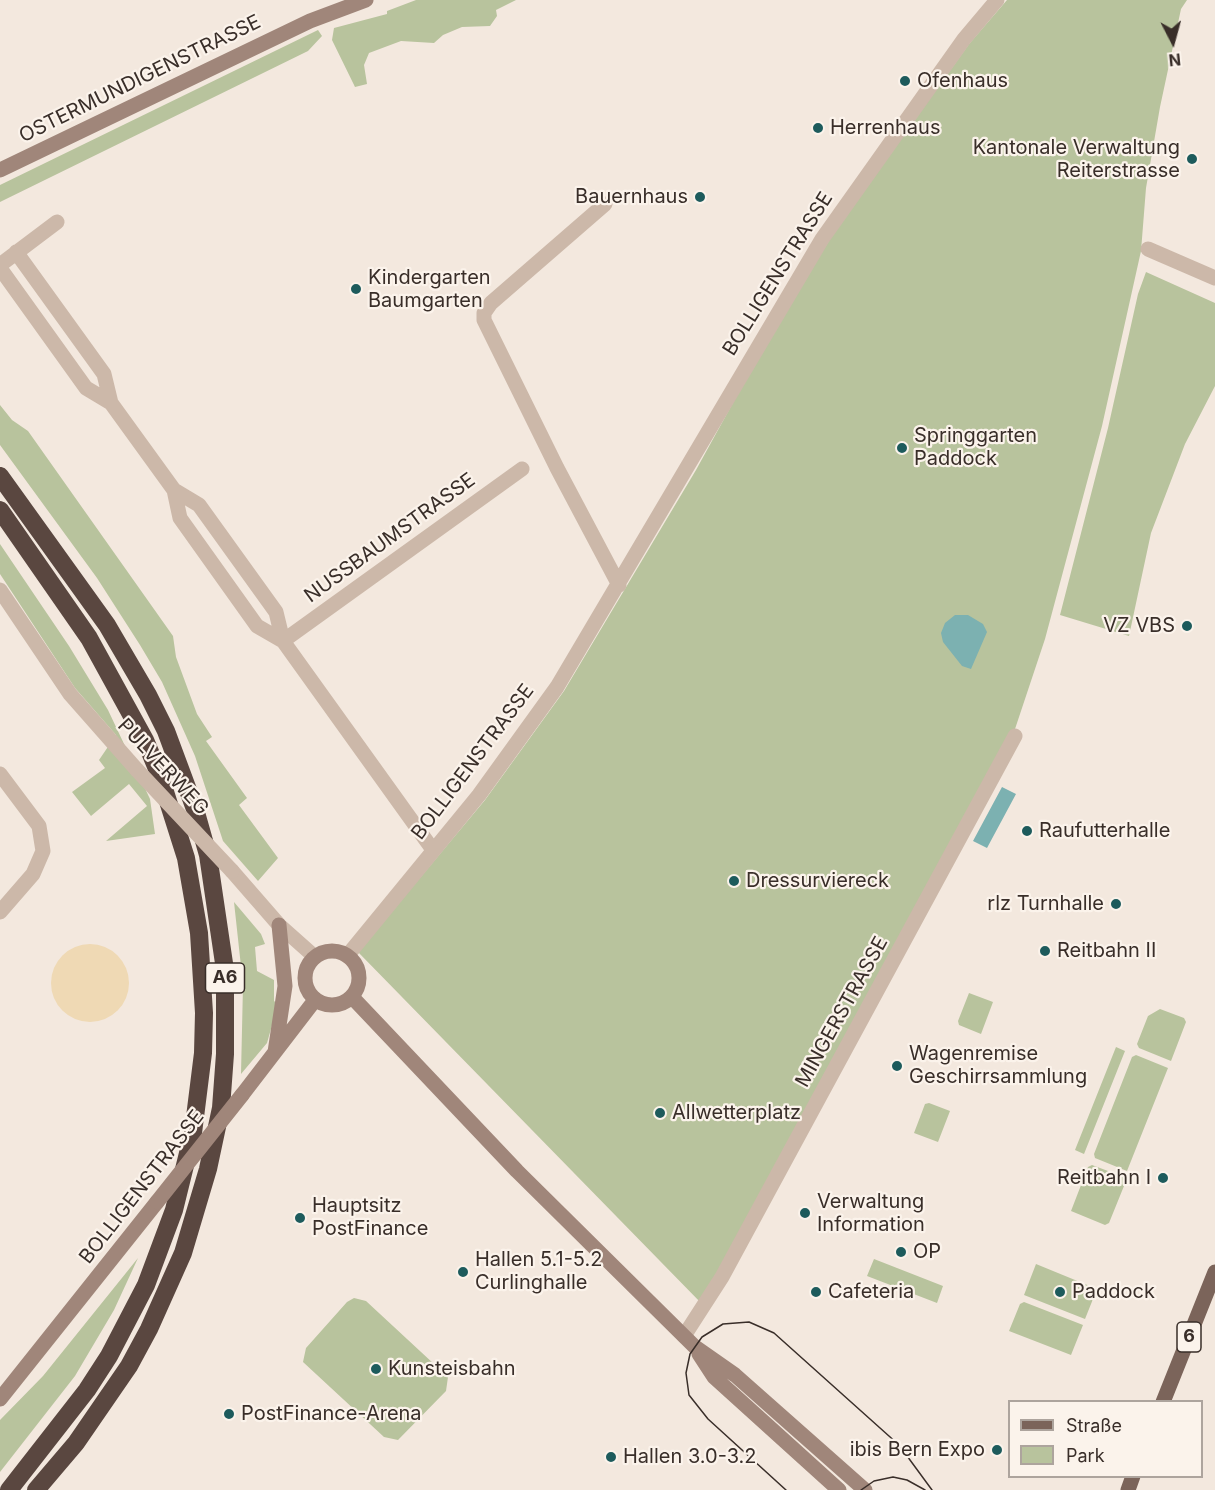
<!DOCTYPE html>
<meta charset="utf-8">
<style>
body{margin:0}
#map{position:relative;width:1215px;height:1490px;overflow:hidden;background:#f3e8de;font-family:Inter,sans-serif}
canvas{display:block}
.legend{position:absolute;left:1008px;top:1400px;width:195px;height:78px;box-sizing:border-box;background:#fbf3eb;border:2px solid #ada49d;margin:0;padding:8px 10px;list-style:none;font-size:18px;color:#392e29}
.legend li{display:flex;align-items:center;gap:12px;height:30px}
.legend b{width:30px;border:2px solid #ada49d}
.north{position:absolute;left:1143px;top:12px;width:60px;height:60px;-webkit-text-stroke:4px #fbf3eb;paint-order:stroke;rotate:174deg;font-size:16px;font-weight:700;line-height:24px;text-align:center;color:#392e29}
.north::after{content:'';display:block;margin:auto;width:21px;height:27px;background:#392e29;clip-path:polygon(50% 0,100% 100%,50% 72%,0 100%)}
</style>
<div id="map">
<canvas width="1215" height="1490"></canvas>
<ul class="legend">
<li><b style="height:8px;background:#7b645a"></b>Straße</li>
<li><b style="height:16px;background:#b8c39d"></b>Park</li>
</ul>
<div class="north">N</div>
</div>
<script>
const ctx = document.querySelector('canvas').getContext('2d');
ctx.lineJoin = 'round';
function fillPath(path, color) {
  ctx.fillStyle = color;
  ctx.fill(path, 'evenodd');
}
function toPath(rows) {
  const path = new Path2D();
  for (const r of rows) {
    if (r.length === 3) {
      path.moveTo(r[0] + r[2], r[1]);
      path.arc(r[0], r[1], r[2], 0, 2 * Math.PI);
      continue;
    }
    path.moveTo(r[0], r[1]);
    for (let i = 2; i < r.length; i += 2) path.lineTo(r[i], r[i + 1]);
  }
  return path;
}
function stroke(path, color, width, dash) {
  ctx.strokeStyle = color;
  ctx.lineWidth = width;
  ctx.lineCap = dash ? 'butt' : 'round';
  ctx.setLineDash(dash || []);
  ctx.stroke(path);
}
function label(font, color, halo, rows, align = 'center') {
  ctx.font = font + ' Inter,sans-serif';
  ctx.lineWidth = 4.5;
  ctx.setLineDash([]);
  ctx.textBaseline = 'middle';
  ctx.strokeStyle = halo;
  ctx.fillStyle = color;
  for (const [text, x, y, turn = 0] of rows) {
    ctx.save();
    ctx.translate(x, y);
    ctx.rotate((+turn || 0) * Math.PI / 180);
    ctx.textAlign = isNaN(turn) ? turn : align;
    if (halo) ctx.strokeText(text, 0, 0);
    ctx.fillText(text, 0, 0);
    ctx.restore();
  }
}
const green = toPath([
 [416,0,516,0,496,10,497,16,490,26,462,27,443,35,434,43,401,41,369,53,364,65,367,84,355,87,332,40,334,28,387,14,387,11],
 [1007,0,1187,0,1181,9,1160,107,1146,188,1141,251,1102,426,1045,639,1012,738,703,1305,358,952,485,800,564,691,696,470,768,339,835,231,969,44],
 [318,30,322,36,308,51,0,202,0,185],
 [1146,272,1215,303,1215,386,1185,444,1151,533,1129,636,1060,615,1108,428,1138,294],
 [0,405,12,420,28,431,173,636,176,657,197,714,212,737,206,741,247,798,239,805,278,858,258,881,223,841,195,756,162,682,140,645,97,578,0,445],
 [0,544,69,646,108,710,150,799,155,834,106,841,147,806,129,784,91,816,72,792,105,768,99,760,116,735,75,688,0,574],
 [234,902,261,934,265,944,255,947,257,971,274,980,274,1001,278,1004,267,1043,241,1074,243,985],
 [969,993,993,1002,981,1034,959,1025,958,1021],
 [1160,1009,1184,1018,1186,1022,1171,1061,1139,1048,1137,1044,1148,1016],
 [1116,1047,1125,1051,1084,1154,1075,1150],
 [1136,1055,1168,1068,1127,1171,1095,1158,1094,1154,1132,1057],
 [929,1103,950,1111,938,1142,914,1133,925,1104],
 [1092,1165,1124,1177,1126,1181,1109,1223,1105,1225,1071,1211,1088,1167],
 [138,1258,114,1310,75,1376,0,1472,0,1420,43,1376],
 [874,1259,943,1286,937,1303,867,1276],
 [1036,1264,1097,1289,1085,1319,1024,1295],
 [354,1298,366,1301,448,1377,446,1391,398,1440,384,1437,303,1362,306,1348,347,1302],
 [1024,1302,1083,1325,1071,1355,1009,1331,1020,1304]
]);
const sand = toPath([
 [90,983,39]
]);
const water = toPath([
 [955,615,968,615,983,624,987,632,971,669,962,666,943,642,941,633,945,623],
 [1002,787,1016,794,987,848,973,841]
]);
const minor = toPath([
 [605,204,491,303,484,313,484,320,557,468,619,585],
 [1148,249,1215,278],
 [16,252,104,374,111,403],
 [0,265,57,222],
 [0,268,86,388,111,403,174,490,199,505,276,612,283,641,433,850],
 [174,490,180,518,257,626,283,641],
 [0,590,70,694,137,770],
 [283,641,522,469],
 [0,774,39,826,43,851,33,874,0,912],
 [232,871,279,925,315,957],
 [347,956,479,795,557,687,822,239,964,39,997,0],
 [684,1336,722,1277,1015,736]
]);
const secondary = toPath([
 [0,170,310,21,366,0],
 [332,978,27],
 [352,997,517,1171,695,1347,735,1375,865,1490],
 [275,1052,285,986,279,925],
 [242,1095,315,1000],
 [699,1354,714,1377,839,1490],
 [0,1399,157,1202]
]);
const primary = toPath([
 [1163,1402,1215,1272],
 [1128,1490,1133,1476]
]);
const motorway = toPath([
 [0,476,107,625,148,695,166,731,195,809,208,855,225,970,225,1054,221,1108,208,1169,183,1253,149,1329,129,1366,76,1443,36,1490],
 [0,510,89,638,145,740,160,776,186,858,199,933,204,1013,203,1053,193,1133,174,1210,146,1285,109,1356,87,1390,9,1490]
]);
const tram = toPath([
 [786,1490,708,1419,689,1395,686,1373,690,1354,702,1337,723,1324,749,1322,774,1333,899,1445,932,1490],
 [861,1490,874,1481,893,1477,907,1480,925,1490]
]);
const minorBridge = toPath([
 [137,770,232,871]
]);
const secondaryBridge = toPath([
 [157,1202,242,1095]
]);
const markers = [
 [905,81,6,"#1d5b5c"],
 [818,128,6,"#1d5b5c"],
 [1192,159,6,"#1d5b5c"],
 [700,197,6,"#1d5b5c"],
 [356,289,6,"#1d5b5c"],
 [902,448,6,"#1d5b5c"],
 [1187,626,6,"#1d5b5c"],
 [1027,831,6,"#1d5b5c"],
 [734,881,6,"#1d5b5c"],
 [1116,904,6,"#1d5b5c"],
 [1045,951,6,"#1d5b5c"],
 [897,1066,6,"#1d5b5c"],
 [660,1113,6,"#1d5b5c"],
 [1163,1178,6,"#1d5b5c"],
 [805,1213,6,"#1d5b5c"],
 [300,1218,6,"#1d5b5c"],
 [901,1252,6,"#1d5b5c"],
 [463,1272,6,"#1d5b5c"],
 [816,1292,6,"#1d5b5c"],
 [1060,1292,6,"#1d5b5c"],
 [376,1369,6,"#1d5b5c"],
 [229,1414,6,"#1d5b5c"],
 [997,1450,6,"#1d5b5c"],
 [611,1457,6,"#1d5b5c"]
];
const shields = [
 [225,978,39],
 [1189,1337,24]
];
const shieldNames = [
 ["A6",225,978],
 ["6",1189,1337]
];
const streetNames = [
 ["OSTERMUNDIGENSTRASSE",140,79,-26],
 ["BOLLIGENSTRASSE",778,274,-58],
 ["NUSSBAUMSTRASSE",390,538,-36],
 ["BOLLIGENSTRASSE",473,762,-53],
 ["PULVERWEG",163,767,47],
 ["MINGERSTRASSE",842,1012,-61],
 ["BOLLIGENSTRASSE",142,1187,-52]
];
const poiNames = [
 ["Ofenhaus",917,81],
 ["Herrenhaus",830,128],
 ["Kantonale Verwaltung",1180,148,"right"],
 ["Reiterstrasse",1180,171,"right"],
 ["Bauernhaus",688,197,"right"],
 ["Kindergarten",368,278],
 ["Baumgarten",368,301],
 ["Springgarten",914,436],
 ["Paddock",914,459],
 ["VZ VBS",1175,626,"right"],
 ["Raufutterhalle",1039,831],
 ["Dressurviereck",746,881],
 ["rlz Turnhalle",1104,904,"right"],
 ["Reitbahn II",1057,951],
 ["Wagenremise",909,1054],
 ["Geschirrsammlung",909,1077],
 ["Allwetterplatz",672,1113],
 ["Reitbahn I",1151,1178,"right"],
 ["Verwaltung",817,1202],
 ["Information",817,1225],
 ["Hauptsitz",312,1206],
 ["PostFinance",312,1229],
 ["OP",913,1252],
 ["Hallen 5.1-5.2",475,1260],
 ["Curlinghalle",475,1283],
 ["Cafeteria",828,1292],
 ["Paddock",1072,1292],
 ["Kunsteisbahn",388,1369],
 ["PostFinance-Arena",241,1414],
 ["ibis Bern Expo",985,1450,"right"],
 ["Hallen 3.0-3.2",623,1457]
];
fillPath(green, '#b8c39d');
fillPath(sand, '#efd9b4');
fillPath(water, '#7cb1b1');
stroke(minor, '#ccb8a9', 15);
stroke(secondary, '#a0867a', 15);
stroke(primary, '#7b645a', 15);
stroke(motorway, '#5a4740', 18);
stroke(tram, '#392e29', 1.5);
stroke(minorBridge, '#ccb8a9', 15);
stroke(secondaryBridge, '#a0867a', 15);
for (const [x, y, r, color] of markers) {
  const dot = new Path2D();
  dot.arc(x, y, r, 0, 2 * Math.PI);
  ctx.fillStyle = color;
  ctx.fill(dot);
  stroke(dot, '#fbf3eb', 2);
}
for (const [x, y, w] of shields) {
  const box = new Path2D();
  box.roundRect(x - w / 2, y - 15, w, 30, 4.5);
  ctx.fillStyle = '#fbf3eb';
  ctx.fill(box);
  stroke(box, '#392e29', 1.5);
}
label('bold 18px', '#392e29', null, shieldNames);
label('20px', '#392e29', '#fbf3eb', streetNames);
label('20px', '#392e29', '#fbf3eb', poiNames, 'left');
</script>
